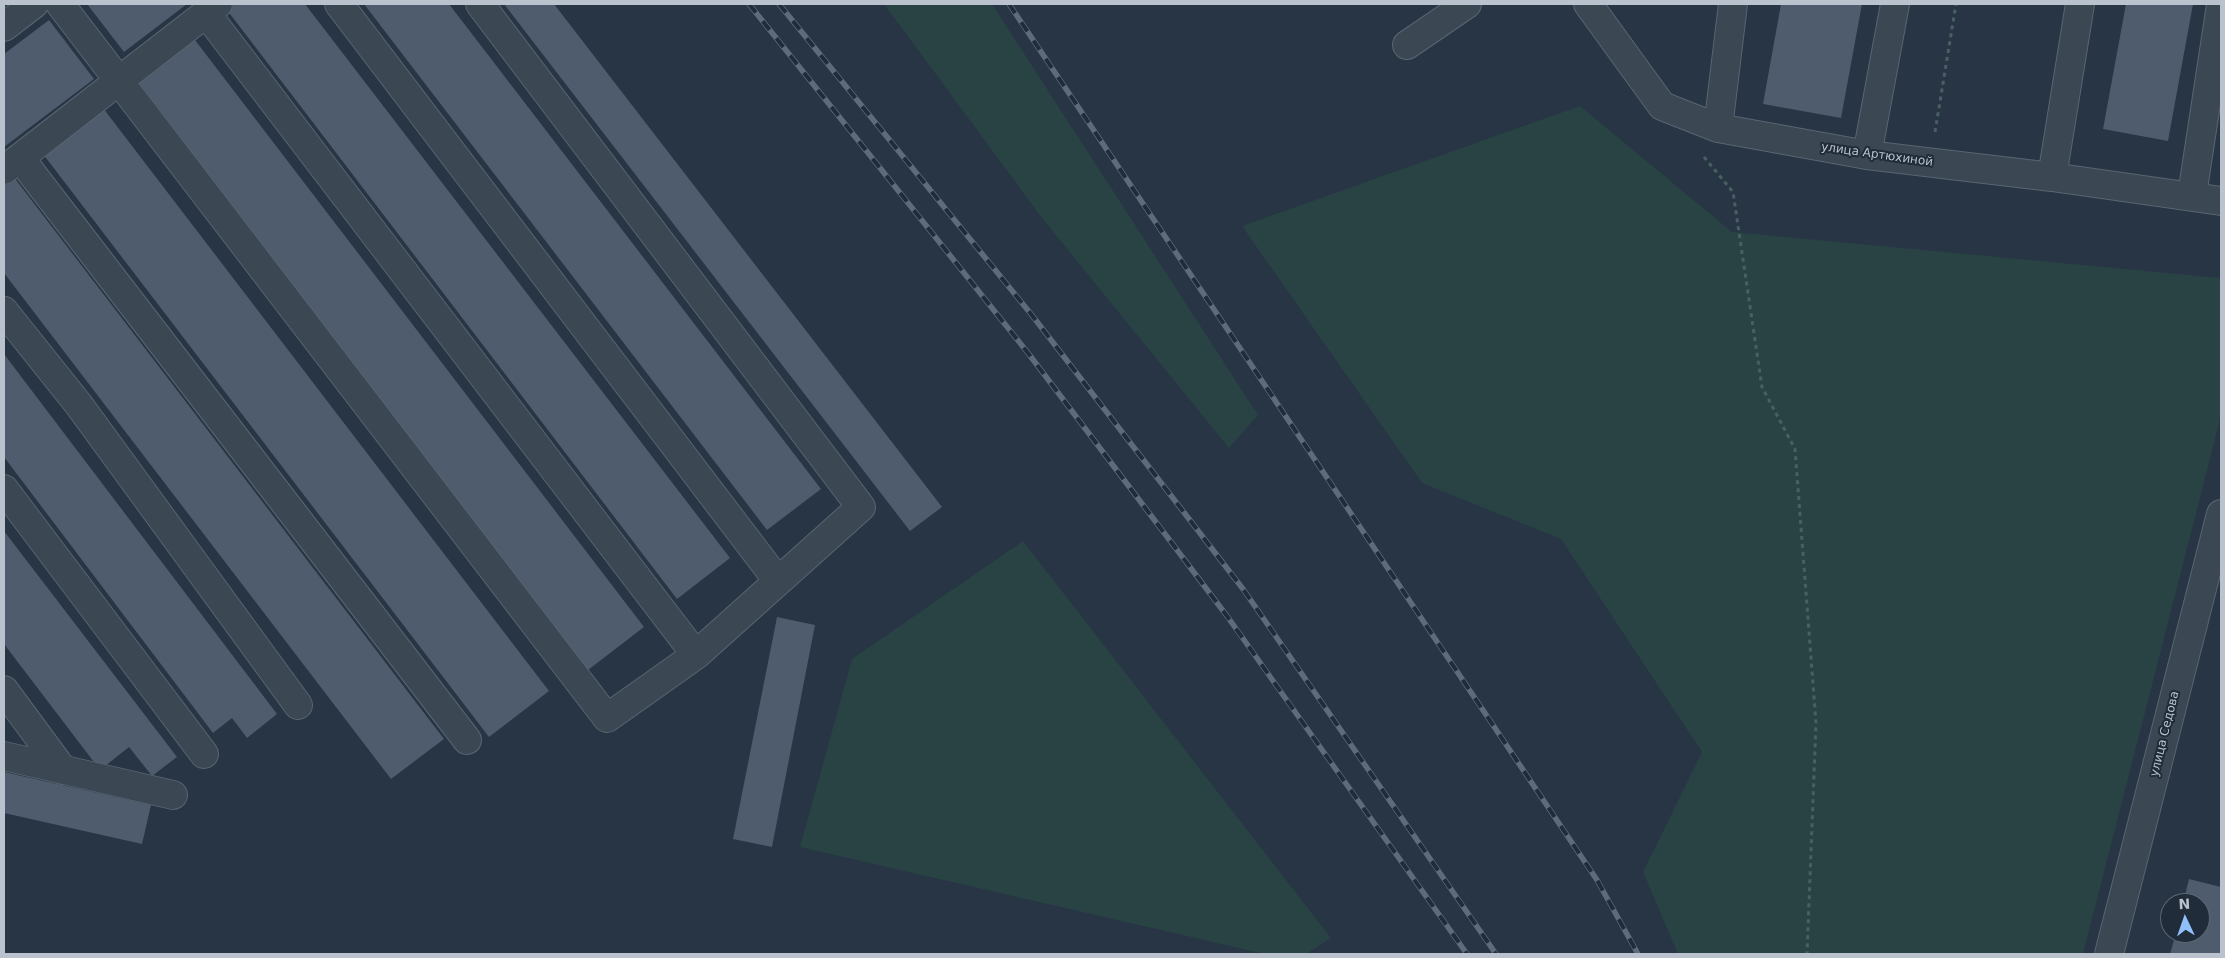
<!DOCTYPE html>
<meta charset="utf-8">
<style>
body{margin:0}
#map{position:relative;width:2225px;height:958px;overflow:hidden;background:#273544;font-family:"DejaVu Sans",sans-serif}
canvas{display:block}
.frame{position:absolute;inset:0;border:5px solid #b9c2cd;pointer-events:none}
.north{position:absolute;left:2160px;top:893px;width:50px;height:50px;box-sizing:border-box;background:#202c39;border:1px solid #5d6874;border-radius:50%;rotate:357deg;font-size:14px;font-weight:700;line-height:20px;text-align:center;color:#b9c2cd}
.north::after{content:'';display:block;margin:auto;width:18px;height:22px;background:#91bffa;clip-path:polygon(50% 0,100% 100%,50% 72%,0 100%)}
</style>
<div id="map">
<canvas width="2225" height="958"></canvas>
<div class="frame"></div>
<div class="north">N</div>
</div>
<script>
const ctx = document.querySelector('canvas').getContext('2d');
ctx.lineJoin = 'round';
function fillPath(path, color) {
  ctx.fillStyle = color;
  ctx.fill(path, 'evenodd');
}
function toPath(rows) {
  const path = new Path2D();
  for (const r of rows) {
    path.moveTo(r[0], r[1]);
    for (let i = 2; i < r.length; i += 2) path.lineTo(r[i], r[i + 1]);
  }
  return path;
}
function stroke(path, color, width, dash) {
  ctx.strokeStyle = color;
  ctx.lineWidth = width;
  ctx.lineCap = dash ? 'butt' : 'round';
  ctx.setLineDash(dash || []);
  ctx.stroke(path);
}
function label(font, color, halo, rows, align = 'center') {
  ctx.font = font + ' "DejaVu Sans",sans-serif';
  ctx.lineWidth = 4;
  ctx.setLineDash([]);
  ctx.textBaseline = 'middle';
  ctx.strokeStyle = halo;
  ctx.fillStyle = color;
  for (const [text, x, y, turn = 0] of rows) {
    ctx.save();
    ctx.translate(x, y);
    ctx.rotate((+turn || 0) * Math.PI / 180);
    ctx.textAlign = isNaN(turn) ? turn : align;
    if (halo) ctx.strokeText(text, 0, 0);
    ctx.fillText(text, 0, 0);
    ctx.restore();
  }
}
const green = toPath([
 [884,4,992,4,1258,415,1229,448,1042,218],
 [1580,106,1732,232,2221,278,2221,416,2083,954,1678,954,1643,872,1702,752,1561,539,1422,483,1242,226],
 [1023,541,1331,938,1306,954,1265,954,800,847,852,659]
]);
const building = toPath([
 [87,4,187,4,124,52],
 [235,4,305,4,730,558,677,599,227,10],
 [364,4,449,4,821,489,767,530],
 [504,4,554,4,942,507,910,531],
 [1781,4,1862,4,1841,118,1763,104],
 [2126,4,2193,4,2168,141,2103,129],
 [49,20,94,79,4,147,4,54],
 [195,40,644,627,588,670,139,83],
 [103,108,549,691,489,737,43,154],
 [13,176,444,739,391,779,4,273,4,183],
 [4,354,277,714,247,738,232,718,213,733,4,457],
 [4,531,177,757,152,776,129,747,100,770,4,644],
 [777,617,815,625,772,847,733,839],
 [4,772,151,805,142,844,4,813],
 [2189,879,2221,887,2221,954,2170,954,2176,933,2200,933,2200,903,2183,903]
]);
const path = toPath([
 [1935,132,1956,4],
 [1704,157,1733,192,1762,387,1795,449,1816,723,1807,954]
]);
const minor = toPath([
 [60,4,607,718,696,655,861,507,480,4],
 [339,4,778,581],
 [1588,4,1662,106,1718,128,1867,155,2052,177,2221,201],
 [206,13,696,655],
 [4,27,34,4],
 [1407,45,1467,4],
 [1718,128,1733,4],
 [1867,155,1895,4],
 [20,158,467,740],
 [4,170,218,4],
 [2052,177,2080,4],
 [2192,195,2221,5],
 [4,311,79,405,298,705],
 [4,489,204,754],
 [4,690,63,770],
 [4,756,173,795],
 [2109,954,2221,514]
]);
const rail = toPath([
 [749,4,1028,353,1227,616,1467,954],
 [779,4,1031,314,1243,589,1496,954],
 [1009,4,1597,880,1638,954]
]);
const streetNames = [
 ["улица Артюхиной",1877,155,8],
 ["улица Седова",2165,734,-76]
];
fillPath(green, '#294345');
fillPath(building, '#4e5c6d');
stroke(minor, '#5a6571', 30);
stroke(path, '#486061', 3, [4, 4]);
stroke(minor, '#3c4754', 28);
stroke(rail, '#5e6b7b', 5.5);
stroke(rail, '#202c39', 4, [11]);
label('12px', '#b9c2cd', '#202c39', streetNames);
</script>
